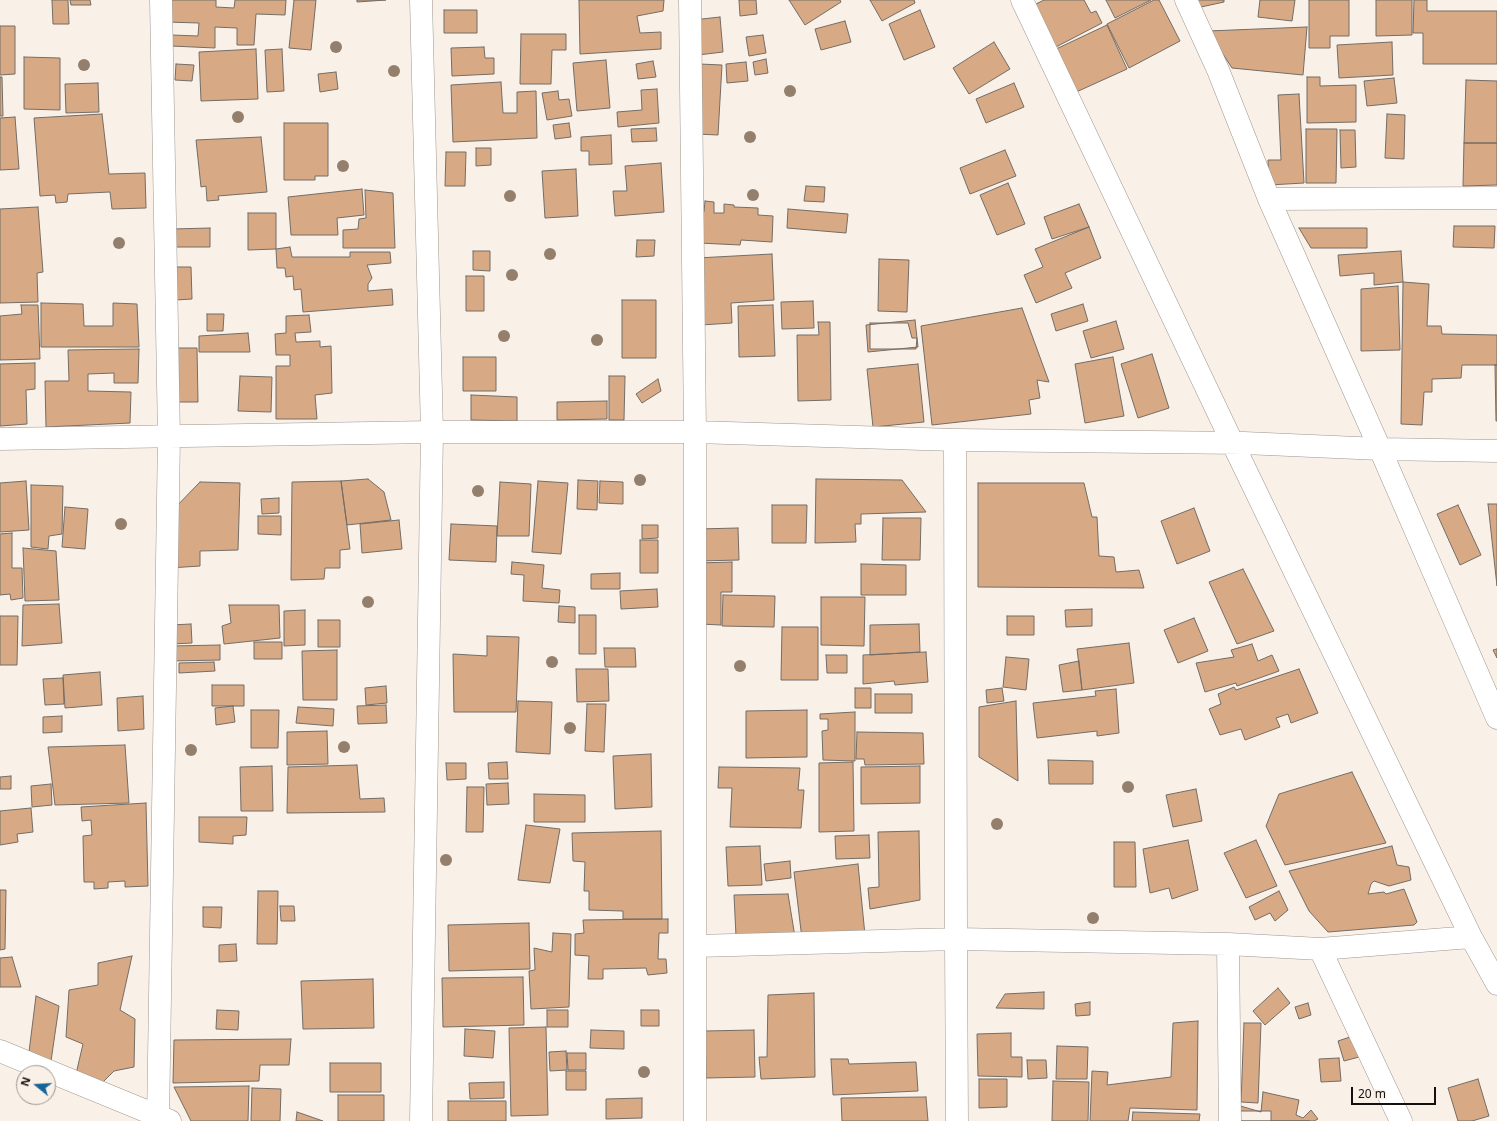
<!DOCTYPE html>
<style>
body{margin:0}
#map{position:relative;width:1497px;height:1121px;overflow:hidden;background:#f9f0e8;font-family:"Noto Sans",sans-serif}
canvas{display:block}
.north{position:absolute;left:16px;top:1065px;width:40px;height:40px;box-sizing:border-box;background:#f9f0e8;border:1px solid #9d9691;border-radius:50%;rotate:288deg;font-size:11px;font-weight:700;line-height:16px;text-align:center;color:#13100e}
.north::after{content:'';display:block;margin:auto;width:14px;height:18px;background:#196497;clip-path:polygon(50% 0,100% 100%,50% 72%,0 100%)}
.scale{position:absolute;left:1351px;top:1087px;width:85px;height:18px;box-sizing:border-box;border:2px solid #13100e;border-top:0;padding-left:5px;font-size:12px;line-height:14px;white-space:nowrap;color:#13100e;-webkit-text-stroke:3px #f9f0e8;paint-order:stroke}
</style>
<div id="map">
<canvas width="1497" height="1121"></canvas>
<div class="north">N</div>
<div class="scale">20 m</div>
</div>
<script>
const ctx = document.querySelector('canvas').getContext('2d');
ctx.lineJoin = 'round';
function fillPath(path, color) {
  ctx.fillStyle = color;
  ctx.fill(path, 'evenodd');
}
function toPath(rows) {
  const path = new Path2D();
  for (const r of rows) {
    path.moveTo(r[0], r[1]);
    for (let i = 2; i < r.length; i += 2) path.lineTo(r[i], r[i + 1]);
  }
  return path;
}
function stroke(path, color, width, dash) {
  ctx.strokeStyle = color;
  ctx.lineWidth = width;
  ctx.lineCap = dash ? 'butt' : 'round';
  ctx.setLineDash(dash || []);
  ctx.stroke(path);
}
const building = toPath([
 [52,0,68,0,69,24,53,24,52,0],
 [70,0,90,0,91,5,71,5,70,0],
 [168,0,216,0,216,7,234,8,235,0,286,0,285,15,256,14,254,45,237,45,237,28,215,27,215,48,171,46,172,35,198,36,199,23,166,22,168,0],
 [294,0,316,0,311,50,289,48,294,0],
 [357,0,386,0,357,2,357,0],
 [579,0,664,0,663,11,637,16,640,33,661,32,661,49,580,54,579,0],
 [739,0,756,0,757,14,740,16,739,0],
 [789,0,840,0,841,2,805,25,789,0],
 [870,0,914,0,915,3,882,21,870,0],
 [1044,0,1084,0,1091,13,1096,11,1102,23,1052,49,1030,7,1044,0],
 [1106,0,1151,0,1115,18,1106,0],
 [1154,0,1159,0,1180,41,1129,68,1107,24,1154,0],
 [1196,0,1224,0,1224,2,1201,7,1196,0],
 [1260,0,1295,0,1292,21,1258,17,1260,0],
 [1309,0,1349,0,1349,36,1330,36,1330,48,1309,48,1309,0],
 [1376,0,1412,0,1412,35,1376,36,1376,0],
 [1414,0,1427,0,1427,11,1497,11,1497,64,1423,64,1423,33,1413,33,1414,0],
 [444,10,477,10,477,33,444,33,444,10],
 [920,10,935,47,904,60,889,24,920,10],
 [720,17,723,52,698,55,693,20,720,17],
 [845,21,851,42,821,50,815,29,845,21],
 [1107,25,1127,69,1074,93,1054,50,1107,25],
 [0,26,15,26,15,74,0,75,0,26],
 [1307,27,1303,75,1232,68,1208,31,1307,27],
 [521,34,566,34,566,50,552,50,551,84,520,84,521,34],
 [763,35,766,53,749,56,746,37,763,35],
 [994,42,1010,69,969,94,953,68,994,42],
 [1392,42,1393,75,1339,78,1337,45,1392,42],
 [484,47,485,58,494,58,494,74,452,76,451,48,484,47],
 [256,49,258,99,201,101,199,52,256,49],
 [282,49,284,91,267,92,265,50,282,49],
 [24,57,60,58,60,110,24,109,24,57],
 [766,59,768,73,755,75,753,62,766,59],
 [606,60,610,108,577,111,573,63,606,60],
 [653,61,656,77,638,79,636,64,653,61],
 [746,62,748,81,727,83,726,64,746,62],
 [176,64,194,65,192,81,175,80,176,64],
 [699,64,722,65,718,135,696,134,699,64],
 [336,72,338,89,320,92,318,74,336,72],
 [0,77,2,77,3,116,0,116,0,77],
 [1307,77,1320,77,1320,86,1356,85,1356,122,1307,123,1307,77],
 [1394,78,1397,103,1367,106,1364,81,1394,78],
 [1466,80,1497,81,1497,143,1464,143,1466,80],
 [501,82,503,113,517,113,517,92,536,91,537,138,453,142,451,85,501,82],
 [98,83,99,112,66,113,65,84,98,83],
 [1014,83,1024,107,986,123,976,99,1014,83],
 [657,89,659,123,618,127,617,112,642,110,641,90,657,89],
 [558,91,559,100,569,99,572,116,547,120,542,93,558,91],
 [1299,94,1304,183,1269,185,1268,160,1281,160,1278,95,1299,94],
 [102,114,109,174,145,173,146,208,112,209,110,192,68,194,67,202,56,203,55,195,40,196,34,118,102,114],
 [1387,114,1405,115,1404,159,1385,158,1387,114],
 [15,117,19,169,0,170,0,118,15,117],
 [284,123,328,123,328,176,315,176,315,180,284,180,284,123],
 [569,123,571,137,555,139,553,125,569,123],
 [656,128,657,141,632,142,631,129,656,128],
 [1306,129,1337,129,1336,183,1306,183,1306,129],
 [1340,130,1355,130,1356,167,1341,168,1340,130],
 [611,135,612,164,589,165,589,151,581,151,581,137,611,135],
 [261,137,267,192,218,196,219,200,207,201,206,186,201,187,196,140,261,137],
 [1464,143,1497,143,1497,185,1463,186,1464,143],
 [476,148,491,148,491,165,476,166,476,148],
 [1005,150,1016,176,970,194,960,168,1005,150],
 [446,152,466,152,465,186,445,186,446,152],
 [661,163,664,212,615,216,613,191,627,191,625,166,661,163],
 [576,169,578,216,545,218,542,171,576,169],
 [1008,183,1025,224,997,235,980,195,1008,183],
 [806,186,825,187,824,202,804,201,806,186],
 [362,189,364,215,337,218,338,235,291,235,288,197,362,189],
 [365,190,393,193,395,248,343,248,343,230,358,229,359,219,366,218,365,190],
 [705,201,714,202,714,213,724,213,724,204,734,205,734,207,758,208,758,215,773,216,772,242,741,240,740,245,699,243,701,212,704,212,705,201],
 [1079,204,1089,227,1052,239,1044,217,1079,204],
 [38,207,43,272,37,273,38,302,0,303,0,209,38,207],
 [788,209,848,214,846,233,787,228,788,209],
 [248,213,276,213,276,249,248,250,248,213],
 [1454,226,1495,226,1494,248,1453,247,1454,226],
 [1089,227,1101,258,1065,273,1072,288,1036,303,1024,275,1043,267,1035,249,1089,227],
 [210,228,210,247,174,247,173,229,210,228],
 [1299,228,1367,228,1367,248,1311,248,1299,228],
 [637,240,655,240,654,256,636,257,637,240],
 [290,247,292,257,350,257,350,252,390,252,391,263,367,265,372,278,368,284,368,291,392,289,393,305,303,312,301,289,294,290,293,276,286,277,285,268,277,268,276,249,290,247],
 [473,251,490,251,490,271,473,270,473,251],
 [1401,251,1403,282,1374,285,1374,273,1340,276,1338,255,1401,251],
 [772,254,774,300,731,303,732,323,701,325,697,258,772,254],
 [879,259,909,260,907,312,878,311,879,259],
 [174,267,191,267,192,299,175,300,174,267],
 [466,276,484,276,484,311,466,311,466,276],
 [1403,282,1429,284,1427,326,1441,326,1442,334,1497,335,1497,365,1462,365,1461,378,1432,379,1432,392,1424,392,1422,425,1401,424,1403,282],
 [1398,286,1400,350,1361,351,1361,289,1398,286],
 [622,300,656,300,656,358,622,358,622,300],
 [813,301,814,328,782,329,781,302,813,301],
 [41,303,83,304,84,326,113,326,113,303,137,304,139,347,41,347,41,303],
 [1083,304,1088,321,1056,331,1051,314,1083,304],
 [21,305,38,305,40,359,0,360,0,316,22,314,21,305],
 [773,305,775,356,739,357,738,306,773,305],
 [1022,308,1049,382,1037,380,1040,398,1029,400,1031,414,932,425,921,326,1022,308],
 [207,314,224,314,223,331,207,331,207,314],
 [309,315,311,332,295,333,296,342,320,341,320,347,331,346,332,393,315,395,317,419,276,419,276,366,290,366,290,355,276,355,275,334,286,333,286,316,309,315],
 [915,320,918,347,868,352,866,325,915,320],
 [1116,321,1124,349,1091,358,1083,331,1116,321],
 [818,322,830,322,831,400,798,401,797,335,819,335,818,322],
 [870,323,908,323,912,338,917,338,916,349,870,349,870,323],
 [248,333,250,352,199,352,199,336,248,333],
 [174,348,197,348,198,402,176,402,174,348],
 [139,349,138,383,114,383,114,373,88,374,88,391,131,392,130,423,46,427,45,381,69,381,68,350,139,349],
 [1152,354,1169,408,1138,418,1121,364,1152,354],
 [463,357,496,357,496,391,463,391,463,357],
 [1113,357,1124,416,1085,423,1075,364,1113,357],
 [35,363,35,389,26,390,27,424,0,426,0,364,35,363],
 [918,364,924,422,873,427,867,369,918,364],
 [1495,365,1497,365,1497,421,1496,421,1495,365],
 [240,376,272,377,271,412,238,411,240,376],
 [609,376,625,376,624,420,609,420,609,376],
 [658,379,661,391,642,403,636,394,658,379],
 [471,395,517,397,517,421,471,420,471,395],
 [607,401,607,419,557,420,557,402,607,401],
 [368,479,384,492,391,520,347,525,341,481,368,479],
 [816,479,902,480,926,512,861,514,861,524,855,524,856,542,815,543,816,479],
 [578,480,598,481,597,510,577,509,578,480],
 [26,481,29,530,0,532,0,483,26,481],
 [341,481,350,549,340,550,340,568,325,568,324,579,291,580,292,482,341,481],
 [538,481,568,483,561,554,532,552,538,481],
 [600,481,623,482,623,504,599,503,600,481],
 [200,482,240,483,238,550,200,551,200,566,169,568,170,513,200,482],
 [500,482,531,484,529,536,497,536,500,482],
 [978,483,1084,483,1092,517,1097,517,1099,556,1114,557,1116,572,1139,570,1144,588,978,587,978,483],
 [31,485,63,486,62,534,49,536,48,549,31,547,31,485],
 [279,498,279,513,262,514,261,499,279,498],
 [1488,504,1497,504,1497,586,1488,504],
 [772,505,807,505,806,543,772,543,772,505],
 [1458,505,1481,555,1460,565,1437,514,1458,505],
 [65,507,88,509,85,549,62,547,65,507],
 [1194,508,1210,551,1177,564,1161,521,1194,508],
 [258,516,281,516,281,535,258,534,258,516],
 [883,518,921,518,920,560,882,560,883,518],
 [399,520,402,549,362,553,360,524,399,520],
 [451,524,497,526,496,562,449,560,451,524],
 [642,525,658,525,658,538,642,539,642,525],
 [738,528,739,560,699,561,698,529,738,528],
 [12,533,12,568,22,568,23,598,11,600,10,594,0,595,0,534,12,533],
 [640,540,658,540,658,573,640,573,640,540],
 [23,548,56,551,59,600,25,601,23,548],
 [512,562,544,565,542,588,560,590,559,603,523,601,524,575,511,574,512,562],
 [732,562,732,592,721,592,721,625,700,624,698,563,732,562],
 [861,564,906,565,906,595,861,595,861,564],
 [1243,569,1274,631,1237,644,1209,582,1243,569],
 [620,573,620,589,591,589,591,574,620,573],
 [657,589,658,607,621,609,620,591,657,589],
 [723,595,775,596,774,627,722,626,723,595],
 [821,597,865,597,864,646,821,645,821,597],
 [59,604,62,643,22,646,23,605,59,604],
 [229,605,279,605,280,638,224,644,222,626,231,623,229,605],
 [559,606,575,607,575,623,558,622,559,606],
 [1092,609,1092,626,1066,627,1065,610,1092,609],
 [305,610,305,645,284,646,284,611,305,610],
 [579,615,596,615,596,654,579,654,579,615],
 [0,616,18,616,17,665,0,665,0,616],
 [1007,616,1034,616,1034,635,1007,635,1007,616],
 [1194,618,1208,651,1178,663,1164,630,1194,618],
 [318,620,340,620,340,647,318,647,318,620],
 [191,624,192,643,172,644,171,625,191,624],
 [919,624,920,652,870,655,870,625,919,624],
 [782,627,818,627,818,680,781,680,782,627],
 [487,636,519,637,516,712,454,712,453,654,487,656,487,636],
 [254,642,282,642,282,659,254,659,254,642],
 [1129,643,1134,683,1082,690,1077,649,1129,643],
 [1252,644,1258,661,1272,655,1279,671,1237,686,1236,683,1205,692,1196,663,1234,657,1231,650,1252,644],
 [220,645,220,660,171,661,171,646,220,645],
 [604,648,635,648,636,667,605,667,604,648],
 [1497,649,1497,658,1493,650,1497,649],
 [337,650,337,700,303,700,302,651,337,650],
 [926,652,928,682,895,685,894,681,863,684,863,655,926,652],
 [826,655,847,655,847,673,827,673,826,655],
 [1006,657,1029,659,1026,690,1003,687,1006,657],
 [1079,661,1082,690,1063,692,1059,665,1079,661],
 [214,662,215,671,179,673,179,663,214,662],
 [576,669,608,669,609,701,577,702,576,669],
 [1299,669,1318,713,1291,723,1288,714,1276,718,1280,727,1245,740,1241,729,1220,735,1209,709,1221,704,1218,694,1234,687,1236,690,1299,669],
 [100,672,102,705,65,708,63,675,100,672],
 [63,678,64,704,45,705,43,679,63,678],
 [212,685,244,685,244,706,212,706,212,685],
 [386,686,387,703,366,705,365,688,386,686],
 [855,688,871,688,871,708,855,708,855,688],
 [1002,688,1004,701,987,703,986,690,1002,688],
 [1116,689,1119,733,1097,736,1097,731,1037,738,1033,703,1096,696,1095,691,1116,689],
 [875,694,912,694,912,713,875,713,875,694],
 [143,696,144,729,118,731,117,698,143,696],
 [518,701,552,702,550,754,516,752,518,701],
 [1016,701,1018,781,979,757,979,707,1016,701],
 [587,704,606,704,604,752,585,751,587,704],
 [386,705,387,723,358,724,357,706,386,705],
 [233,706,235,722,216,725,215,708,233,706],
 [298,707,334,709,333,726,296,723,298,707],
 [251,710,279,710,278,748,251,748,251,710],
 [807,710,807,757,746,758,746,711,807,710],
 [855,712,855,761,823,760,822,731,828,730,828,719,820,719,820,714,855,712],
 [62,716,62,732,43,733,43,717,62,716],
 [327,731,328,764,287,765,287,732,327,731],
 [857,732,923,733,924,764,865,765,864,759,856,759,857,732],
 [125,745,129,803,55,805,48,747,125,745],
 [651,754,652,807,615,809,613,756,651,754],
 [1048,760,1093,761,1093,784,1049,784,1048,760],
 [507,762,508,779,489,779,488,763,507,762],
 [853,762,854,831,819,832,819,763,853,762],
 [446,763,466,763,466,779,447,780,446,763],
 [357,765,360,799,384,798,385,812,287,813,288,767,357,765],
 [272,766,273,811,241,811,240,767,272,766],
 [920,766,920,803,861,804,861,767,920,766],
 [719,767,800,768,798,790,804,790,801,828,730,827,732,788,718,788,719,767],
 [1352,772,1386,843,1285,865,1266,826,1279,794,1352,772],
 [11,776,11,789,0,789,0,777,11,776],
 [508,783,509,804,487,805,486,784,508,783],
 [51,784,52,805,32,807,31,786,51,784],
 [467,787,484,787,483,832,466,832,467,787],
 [1196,789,1202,821,1173,827,1166,795,1196,789],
 [534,794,585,795,585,822,534,822,534,794],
 [146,803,148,886,125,887,125,881,108,882,108,888,94,889,94,882,84,882,83,836,92,835,91,820,82,821,81,807,146,803],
 [31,808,33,832,17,834,18,842,0,845,0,811,31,808],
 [199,817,247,817,246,835,233,836,233,844,199,842,199,817],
 [526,825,560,829,550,883,518,880,526,825],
 [661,831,662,919,623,919,623,911,589,910,589,891,584,891,585,862,573,861,572,833,661,831],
 [919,831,920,900,870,909,868,888,879,887,878,832,919,831],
 [869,835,870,858,836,859,835,836,869,835],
 [1188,840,1198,890,1172,899,1169,888,1150,893,1143,849,1188,840],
 [1256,840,1277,886,1246,898,1224,853,1256,840],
 [1114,842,1135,842,1136,887,1114,887,1114,842],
 [760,846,762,885,728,886,726,847,760,846],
 [1392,846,1397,865,1409,867,1411,880,1389,886,1374,881,1371,884,1368,894,1384,892,1386,894,1404,889,1417,922,1414,925,1328,932,1309,911,1289,871,1392,846],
 [790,861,791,878,766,881,764,864,790,861],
 [858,864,865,935,802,939,794,872,858,864],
 [0,890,6,890,5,949,0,950,0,890],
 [258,891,278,891,277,944,257,944,258,891],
 [1279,891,1288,910,1275,921,1270,913,1255,920,1249,907,1279,891],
 [788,894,795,937,736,936,734,895,788,894],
 [280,906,294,906,295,921,281,921,280,906],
 [203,907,222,907,221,928,203,927,203,907],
 [668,919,668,933,659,933,658,959,666,959,667,973,648,975,646,968,603,969,603,979,588,979,589,956,575,955,575,934,584,933,583,920,668,919],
 [529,923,530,969,449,971,448,925,529,923],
 [553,933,571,934,569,1007,531,1009,529,971,535,970,534,948,552,952,553,933],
 [236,944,237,961,219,962,219,945,236,944],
 [132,956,120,1010,135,1019,134,1067,114,1071,101,1084,76,1074,83,1044,66,1037,69,990,98,985,98,963,132,956],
 [12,957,21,987,0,987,0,958,12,957],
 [523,977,524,1025,443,1027,442,978,523,977],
 [373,979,374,1028,303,1029,301,981,373,979],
 [1278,988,1290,1003,1265,1025,1253,1011,1278,988],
 [1044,992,1044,1009,996,1008,1005,994,1044,992],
 [814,993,815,1077,761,1079,759,1057,767,1057,768,995,814,993],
 [36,996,59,1006,50,1068,28,1060,36,996],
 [1090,1002,1090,1015,1076,1016,1075,1004,1090,1002],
 [1308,1003,1311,1015,1299,1019,1295,1007,1308,1003],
 [217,1010,239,1011,238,1030,216,1029,217,1010],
 [547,1010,568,1010,568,1027,547,1027,547,1010],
 [641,1010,659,1010,659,1026,641,1026,641,1010],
 [1198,1021,1197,1110,1130,1108,1128,1121,1090,1121,1092,1071,1108,1072,1107,1085,1171,1077,1173,1023,1198,1021],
 [1244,1023,1261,1023,1258,1103,1241,1102,1244,1023],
 [546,1027,548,1115,511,1116,509,1028,546,1027],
 [465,1029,495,1031,493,1058,464,1056,465,1029],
 [591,1030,624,1031,624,1049,590,1048,591,1030],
 [754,1030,755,1077,706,1078,705,1031,754,1030],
 [1011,1033,1011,1057,1022,1057,1022,1077,978,1076,977,1034,1011,1033],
 [1353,1036,1359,1057,1344,1061,1338,1041,1353,1036],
 [291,1039,289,1065,260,1065,259,1081,173,1083,174,1040,291,1039],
 [1057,1046,1088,1047,1087,1079,1056,1079,1057,1046],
 [566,1051,567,1070,550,1071,549,1052,566,1051],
 [567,1053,586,1053,586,1070,568,1070,567,1053],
 [1339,1058,1341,1081,1321,1082,1319,1059,1339,1058],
 [831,1059,848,1059,849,1064,916,1062,918,1091,833,1095,831,1059],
 [1027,1060,1046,1060,1047,1078,1028,1079,1027,1060],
 [330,1063,381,1063,381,1092,330,1092,330,1063],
 [566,1071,586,1071,586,1090,566,1090,566,1071],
 [979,1079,1007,1079,1007,1107,979,1108,979,1079],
 [1478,1079,1489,1116,1472,1121,1458,1121,1448,1088,1478,1079],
 [1053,1081,1089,1082,1088,1121,1052,1121,1053,1081],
 [504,1082,504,1098,470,1099,469,1083,504,1082],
 [249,1086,248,1121,191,1121,174,1087,249,1086],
 [252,1088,281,1089,280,1121,251,1121,252,1088],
 [1263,1092,1299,1100,1296,1115,1303,1118,1311,1110,1318,1119,1314,1121,1237,1121,1237,1105,1261,1112,1263,1092],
 [338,1095,384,1095,384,1121,338,1121,338,1095],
 [926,1097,928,1121,842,1121,841,1098,926,1097],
 [642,1098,642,1118,606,1119,606,1099,642,1098],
 [448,1101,506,1101,506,1121,448,1121,448,1101],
 [1235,1111,1271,1111,1271,1121,1310,1121,1235,1121,1235,1111],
 [297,1112,323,1121,296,1121,297,1112],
 [1133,1112,1200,1114,1199,1121,1132,1121,1133,1112]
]);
const minor = toPath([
 [421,0,432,432,421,1121],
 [690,0,695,432,695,1121],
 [1022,0,1233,444,1471,937,1497,984],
 [1186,0,1218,70,1269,199,1380,449,1497,718],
 [1269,199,1497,198],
 [0,439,432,432,695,432,955,440,1244,443,1380,449,1497,451],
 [955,440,956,939,957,1121],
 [1228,944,1230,1121],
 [696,946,956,939,1228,944,1320,949,1471,937],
 [1320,949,1401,1121],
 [0,1051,170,1121],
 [158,1121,169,437,161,0]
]);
const trees = [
 [336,47],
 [84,65],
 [394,71],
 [790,91],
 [238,117],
 [750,137],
 [343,166],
 [753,195],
 [510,196],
 [119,243],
 [550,254],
 [512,275],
 [504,336],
 [597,340],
 [640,480],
 [478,491],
 [121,524],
 [368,602],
 [552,662],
 [740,666],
 [570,728],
 [344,747],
 [191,750],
 [1128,787],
 [997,824],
 [446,860],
 [1093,918],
 [644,1072]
];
fillPath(building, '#d7aa85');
stroke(building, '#746c65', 1);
stroke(minor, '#9e968f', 23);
stroke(minor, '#fff', 22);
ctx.fillStyle = '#937f6b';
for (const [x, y] of trees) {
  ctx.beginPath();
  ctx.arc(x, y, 6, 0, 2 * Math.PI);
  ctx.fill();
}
</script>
